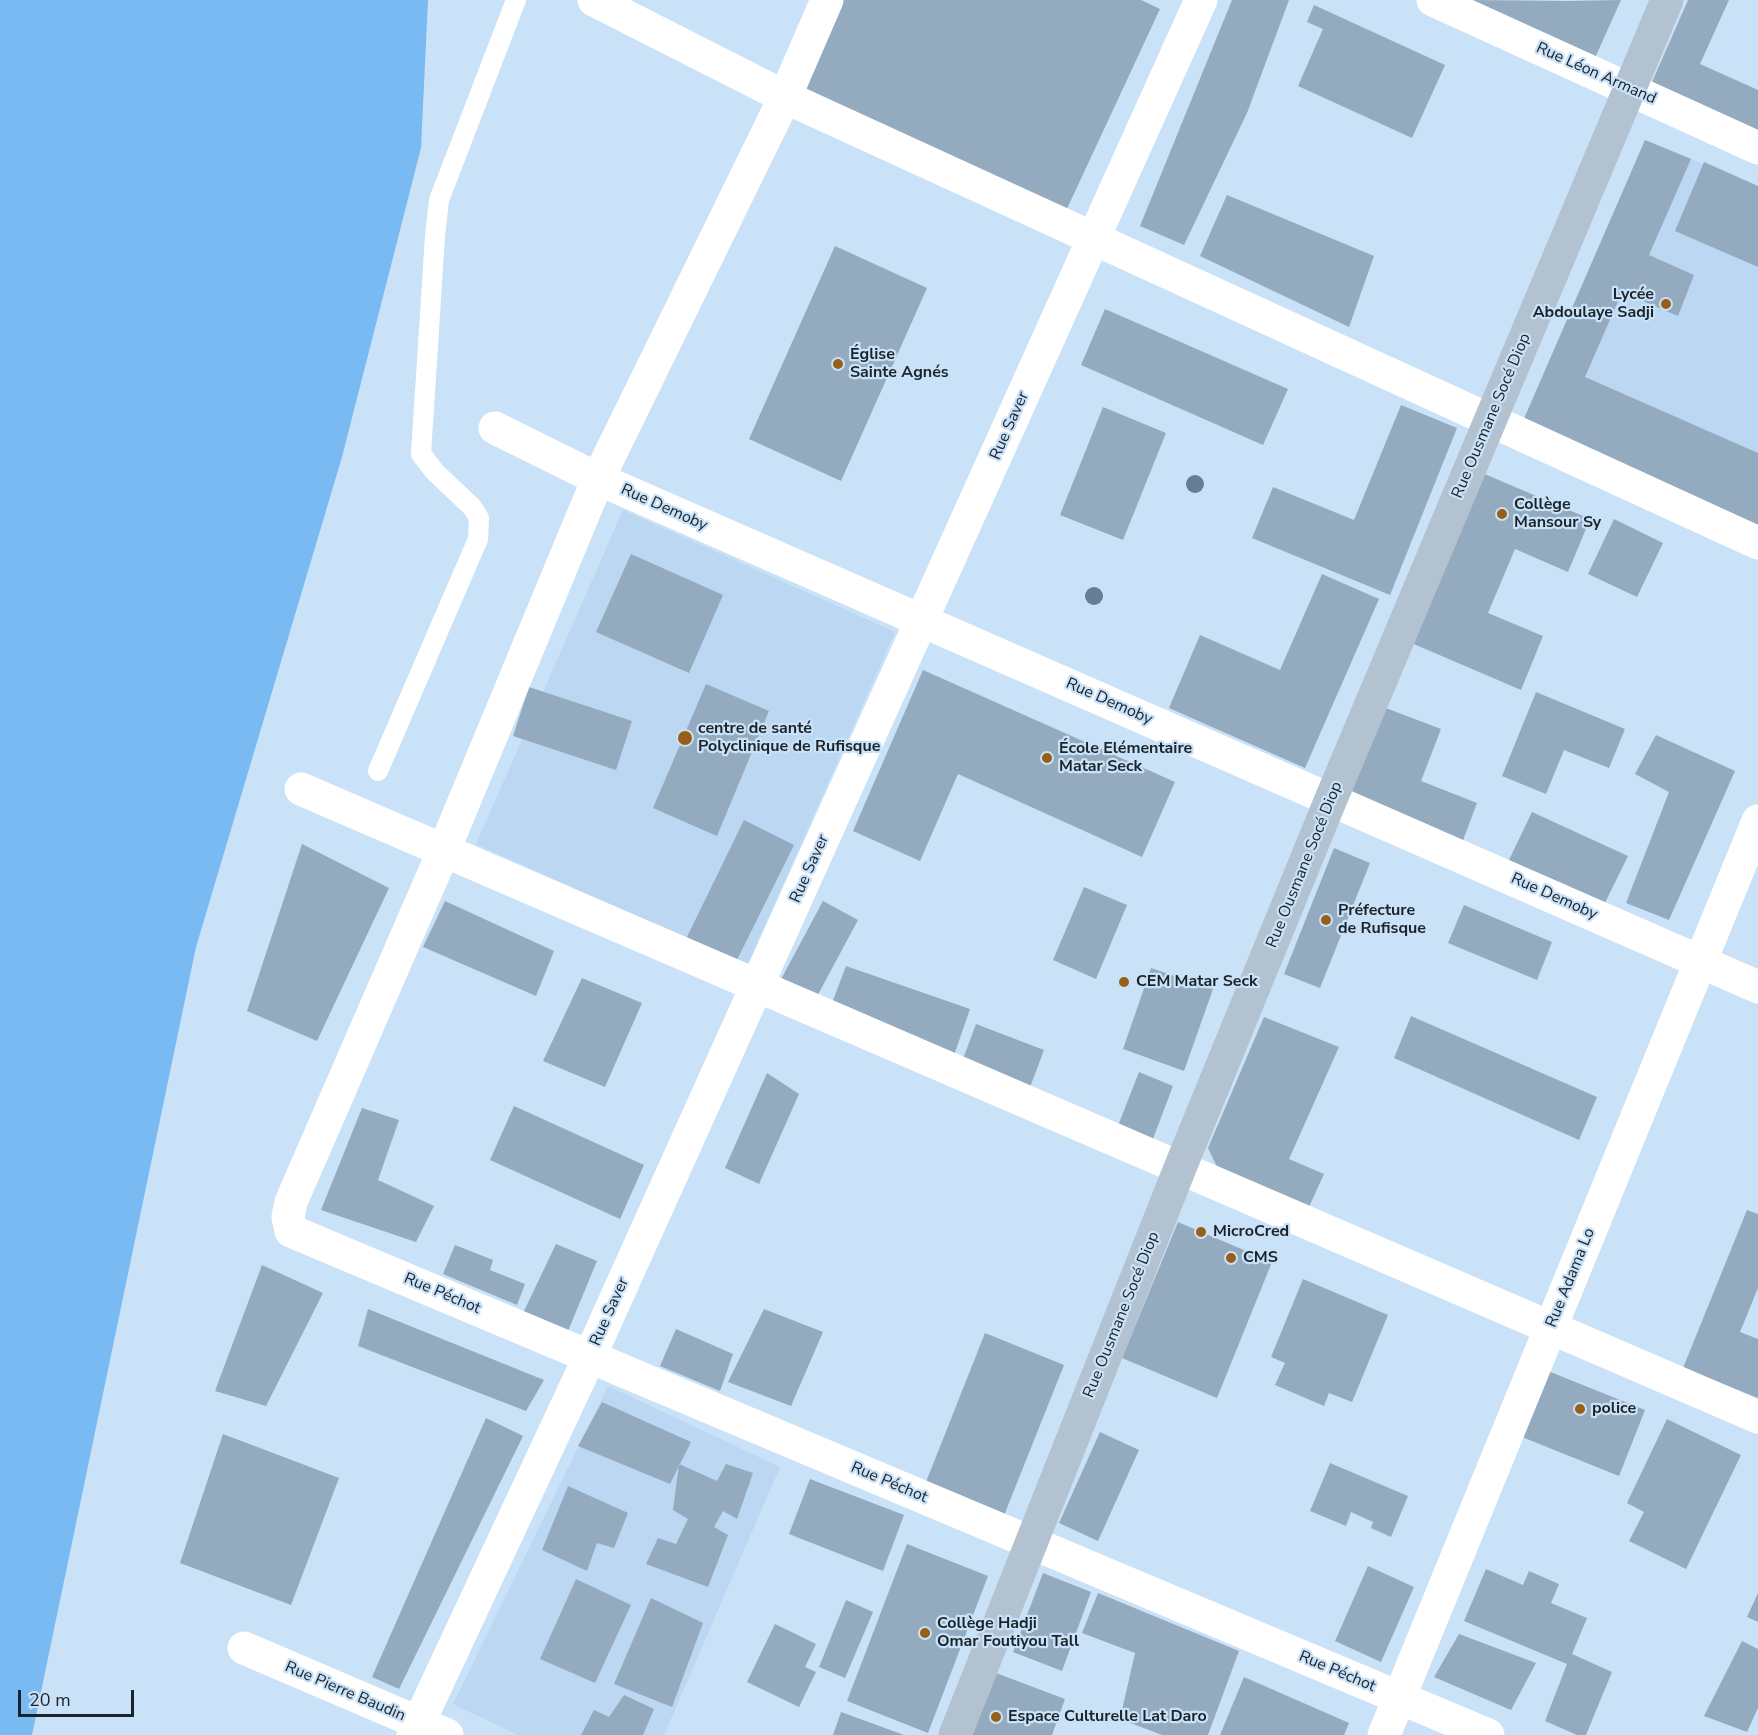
<!DOCTYPE html>
<meta charset="utf-8">
<style>
body{margin:0}
#map{position:relative;width:1758px;height:1735px;overflow:hidden;background:#cae2f7;font-family:"Nunito Sans",sans-serif}
canvas{display:block}
.scale{position:absolute;left:18px;top:1690px;width:116px;height:27px;box-sizing:border-box;border:3px solid #1b232b;border-top:0;padding-left:8px;font-size:18px;line-height:21px;white-space:nowrap;color:#1b232b;-webkit-text-stroke:4px #cae2f7;paint-order:stroke}
</style>
<div id="map">
<canvas width="1758" height="1735"></canvas>
<div class="scale">20 m</div>
</div>
<script>
const ctx = document.querySelector('canvas').getContext('2d');
ctx.lineJoin = 'round';
function fillPath(path, color) {
  ctx.fillStyle = color;
  ctx.fill(path, 'evenodd');
}
function toPath(rows) {
  const path = new Path2D();
  for (const r of rows) {
    path.moveTo(r[0], r[1]);
    for (let i = 2; i < r.length; i += 2) path.lineTo(r[i], r[i + 1]);
  }
  return path;
}
function stroke(path, color, width, dash) {
  ctx.strokeStyle = color;
  ctx.lineWidth = width;
  ctx.lineCap = dash ? 'butt' : 'round';
  ctx.setLineDash(dash || []);
  ctx.stroke(path);
}
function label(font, color, halo, rows, align = 'center') {
  ctx.font = font + ' "Nunito Sans",sans-serif';
  ctx.lineWidth = 4.5;
  ctx.setLineDash([]);
  ctx.textBaseline = 'middle';
  ctx.strokeStyle = halo;
  ctx.fillStyle = color;
  for (const [text, x, y, turn = 0] of rows) {
    ctx.save();
    ctx.translate(x, y);
    ctx.rotate((+turn || 0) * Math.PI / 180);
    ctx.textAlign = isNaN(turn) ? turn : align;
    if (halo) ctx.strokeText(text, 0, 0);
    ctx.fillText(text, 0, 0);
    ctx.restore();
  }
}
const built = toPath([
 [1645,140,1758,186,1758,525,1523,421],
 [623,510,895,632,747,966,476,844],
 [608,1386,780,1467,664,1735,518,1735,453,1704]
]);
const water = toPath([
 [0,0,428,0,421,148,342,457,196,947,32,1735,0,1735]
]);
const building = toPath([
 [843,0,1141,0,1160,9,1065,213,802,88],
 [1232,0,1289,0,1247,113,1184,245,1140,226],
 [1472,0,1568,1,1621,0,1594,60],
 [1688,0,1729,0,1700,64,1758,90,1758,137,1649,89],
 [1314,5,1445,65,1412,138,1298,86,1323,29,1307,22],
 [1645,140,1691,159,1649,255,1694,275,1678,316,1622,292,1585,377,1758,453,1758,525,1523,421],
 [1704,162,1758,186,1758,267,1675,231],
 [1227,195,1374,256,1349,327,1200,256],
 [835,246,927,288,841,481,749,439],
 [1105,309,1288,389,1263,445,1081,365],
 [1401,405,1457,428,1390,595,1252,538,1273,487,1354,520],
 [1103,407,1166,433,1123,540,1060,515],
 [1480,472,1590,519,1568,572,1515,549,1488,613,1543,636,1521,690,1409,642],
 [1614,519,1663,543,1637,597,1588,574],
 [631,554,723,595,689,673,596,632],
 [1322,574,1379,599,1305,768,1169,708,1200,635,1280,670],
 [923,670,1175,782,1142,857,958,774,920,861,853,831],
 [706,684,769,711,717,836,653,808],
 [529,687,632,721,616,770,513,736],
 [1536,692,1625,729,1609,768,1564,750,1546,794,1502,776],
 [1383,707,1441,729,1421,781,1477,803,1462,843,1348,799],
 [1656,735,1735,771,1669,920,1626,903,1669,792,1635,774],
 [1532,812,1628,856,1602,909,1508,862],
 [744,820,794,845,734,966,685,941],
 [302,844,389,888,317,1041,247,1011],
 [1334,848,1370,863,1320,988,1284,974],
 [1084,887,1127,905,1096,979,1053,960],
 [445,901,554,951,536,996,423,947],
 [823,901,858,920,814,1002,779,983],
 [1464,905,1552,942,1537,980,1448,943],
 [846,966,970,1009,952,1061,829,1011],
 [1151,968,1213,989,1184,1071,1123,1049],
 [582,978,642,1003,605,1087,543,1061],
 [1411,1016,1597,1097,1579,1140,1394,1058],
 [1264,1017,1339,1047,1289,1159,1324,1174,1308,1209,1219,1171,1208,1148],
 [976,1024,1044,1050,1029,1090,961,1064],
 [1139,1072,1173,1086,1151,1144,1116,1131],
 [767,1073,799,1094,759,1184,725,1168],
 [514,1106,644,1165,620,1219,490,1160],
 [362,1108,399,1120,378,1180,434,1206,416,1242,321,1210],
 [1747,1210,1758,1214,1758,1288,1740,1332,1758,1339,1758,1398,1683,1368],
 [1178,1222,1272,1262,1217,1398,1122,1358],
 [556,1244,597,1261,568,1331,523,1313],
 [455,1245,493,1260,490,1270,525,1284,517,1305,443,1274],
 [262,1265,323,1293,266,1406,215,1391],
 [1303,1279,1388,1315,1352,1402,1329,1393,1324,1406,1275,1385,1285,1363,1271,1357],
 [368,1309,544,1380,526,1411,358,1346],
 [764,1309,823,1332,791,1406,728,1382],
 [676,1329,733,1354,720,1391,660,1366],
 [985,1333,1064,1365,1003,1518,924,1487],
 [1548,1371,1645,1410,1619,1476,1522,1437],
 [602,1402,691,1442,670,1484,578,1446],
 [486,1418,523,1436,399,1689,372,1677],
 [1667,1419,1741,1455,1686,1569,1629,1541,1644,1512,1627,1503],
 [1100,1432,1139,1450,1098,1541,1059,1523],
 [223,1434,339,1478,291,1605,180,1563],
 [1330,1463,1408,1496,1391,1537,1371,1528,1373,1522,1351,1512,1346,1526,1310,1511],
 [679,1464,717,1481,726,1464,753,1473,737,1519,723,1511,714,1527,728,1535,708,1587,646,1564,658,1538,676,1544,688,1519,673,1510],
 [810,1479,904,1515,883,1571,789,1534],
 [568,1486,628,1513,614,1548,597,1543,587,1571,542,1550],
 [907,1544,988,1576,928,1733,847,1701],
 [1368,1566,1414,1587,1381,1662,1335,1641],
 [1486,1569,1523,1585,1529,1571,1559,1584,1551,1603,1587,1618,1572,1654,1612,1672,1586,1735,1577,1735,1545,1721,1567,1664,1464,1621],
 [1043,1573,1091,1592,1062,1671,1013,1652],
 [576,1579,631,1605,595,1683,540,1659],
 [1098,1593,1239,1651,1208,1735,1162,1735,1120,1719,1135,1653,1082,1633],
 [1758,1593,1758,1622,1747,1617],
 [651,1598,703,1623,672,1707,614,1684],
 [846,1600,873,1612,845,1678,819,1667],
 [775,1624,816,1644,805,1667,816,1672,799,1707,747,1682],
 [1459,1634,1536,1663,1511,1710,1434,1677],
 [1742,1641,1758,1649,1758,1708,1747,1732,1704,1716],
 [996,1673,1065,1699,1052,1735,971,1735],
 [1244,1677,1349,1723,1344,1735,1220,1735],
 [624,1695,654,1709,643,1735,581,1735,594,1710,609,1717],
 [841,1712,904,1735,833,1735]
]);
const lane = toPath([
 [378,771,478,539,479,518,472,507,435,472,421,454,435,236,439,200,516,0]
]);
const street = toPath([
 [594,0,785,97,1758,543],
 [827,0,785,97,598,479,444,850,291,1202,288,1217,291,1231,1488,1735],
 [1433,0,1758,148],
 [495,428,598,479,1758,987],
 [301,789,1758,1417],
 [244,1648,447,1735],
 [413,1735,590,1356,1201,0],
 [1384,1735,1758,821]
]);
const secondary = toPath([
 [955,1735,1180,1168,1331,799,1667,0]
]);
const trees = [
 [1195,484],
 [1094,596]
];
const markers = [
 [1666,304,6,"#975f1a"],
 [838,364,6,"#975f1a"],
 [1502,514,6,"#975f1a"],
 [685,738,8,"#975f1a"],
 [1047,758,6,"#975f1a"],
 [1326,920,6,"#975f1a"],
 [1124,982,6,"#975f1a"],
 [1201,1232,6,"#975f1a"],
 [1231,1258,6,"#975f1a"],
 [1580,1409,6,"#975f1a"],
 [925,1633,6,"#975f1a"],
 [996,1717,6,"#975f1a"]
];
const streetNames = [
 ["Rue Léon Armand",1596,74,24],
 ["Rue Ousmane Socé Diop",1492,416,-67],
 ["Rue Saver",1010,426,-66],
 ["Rue Demoby",664,508,24],
 ["Rue Demoby",1109,702,24],
 ["Rue Ousmane Socé Diop",1305,865,-68],
 ["Rue Saver",810,869,-66],
 ["Rue Demoby",1554,897,24],
 ["Rue Adama Lo",1571,1278,-68],
 ["Rue Péchot",442,1294,23],
 ["Rue Saver",610,1312,-66],
 ["Rue Ousmane Socé Diop",1122,1315,-68],
 ["Rue Péchot",889,1483,23],
 ["Rue Péchot",1337,1672,23],
 ["Rue Pierre Baudin",345,1692,23]
];
const poiNames = [
 ["Lycée",1654,295,"right"],
 ["Abdoulaye Sadji",1654,313,"right"],
 ["Église",850,355],
 ["Sainte Agnés",850,373],
 ["Collège",1514,505],
 ["Mansour Sy",1514,523],
 ["centre de santé",698,729],
 ["Polyclinique de Rufisque",698,747],
 ["École Elémentaire",1059,749],
 ["Matar Seck",1059,767],
 ["Préfecture",1338,911],
 ["de Rufisque",1338,929],
 ["CEM Matar Seck",1136,982],
 ["MicroCred",1213,1232],
 ["CMS",1243,1258],
 ["police",1592,1409],
 ["Collège Hadji",937,1624],
 ["Omar Foutiyou Tall",937,1642],
 ["Espace Culturelle Lat Daro",1008,1717]
];
fillPath(built, '#bbd7f2');
fillPath(water, '#79baf3');
fillPath(building, '#94aabe');
stroke(lane, '#fff', 20);
stroke(street, '#fff', 33);
stroke(secondary, '#b3c2d1', 33);
ctx.fillStyle = '#647e95';
for (const [x, y] of trees) {
  ctx.beginPath();
  ctx.arc(x, y, 9, 0, 2 * Math.PI);
  ctx.fill();
}
for (const [x, y, r, color] of markers) {
  const dot = new Path2D();
  dot.arc(x, y, r, 0, 2 * Math.PI);
  ctx.fillStyle = color;
  ctx.fill(dot);
  stroke(dot, '#cae2f7', 2);
}
label('16px', '#1b232b', '#cae2f7', streetNames);
label('bold 16px', '#1b232b', '#cae2f7', poiNames, 'left');
</script>
